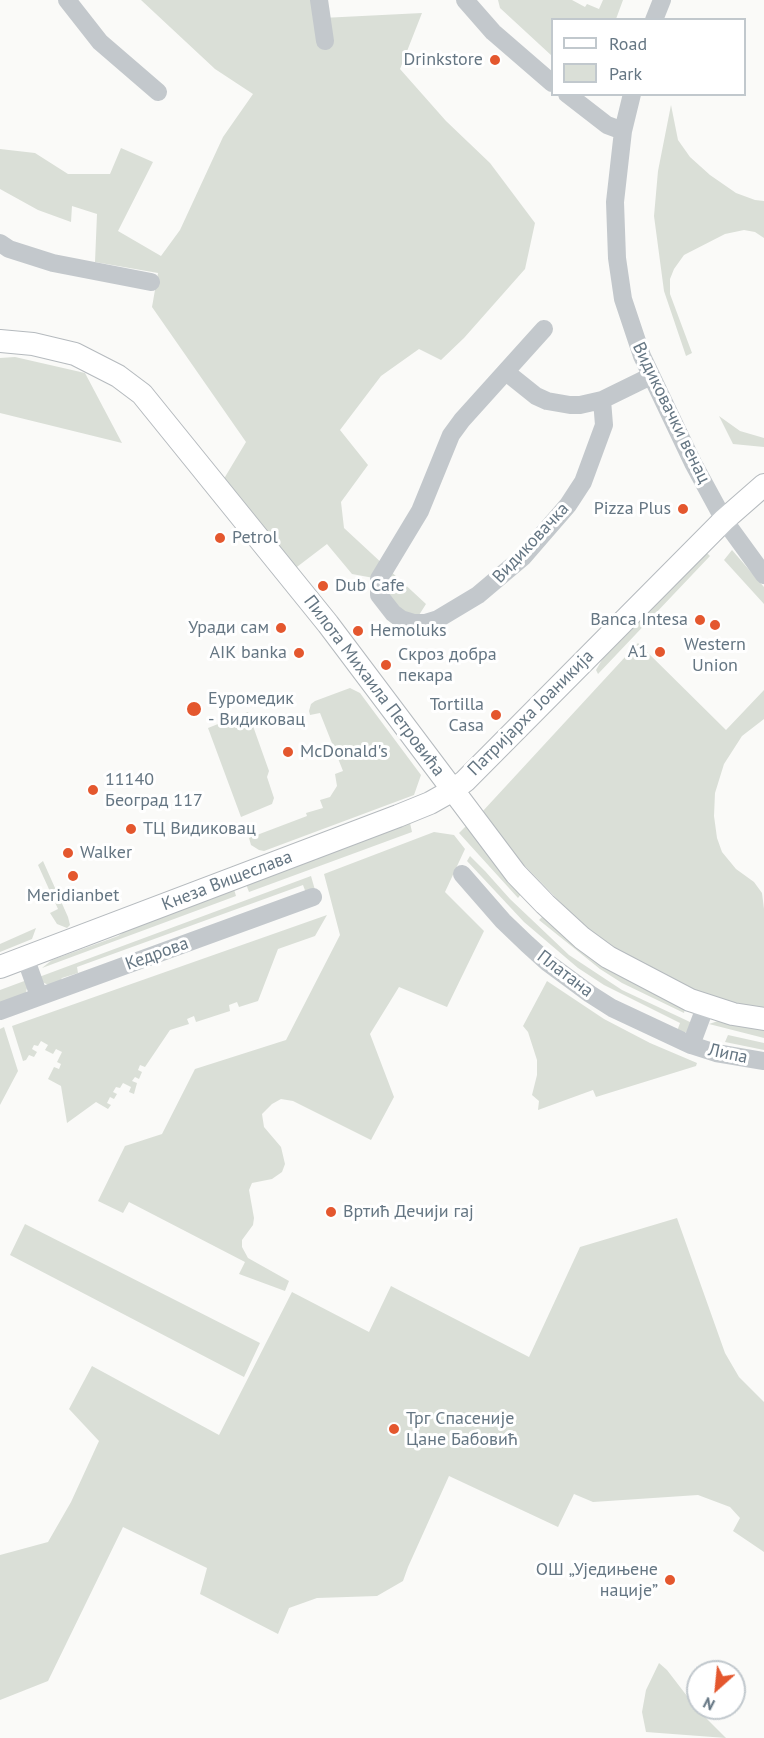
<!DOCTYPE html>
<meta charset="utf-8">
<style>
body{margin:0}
#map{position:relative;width:764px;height:1738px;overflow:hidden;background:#fafaf8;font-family:"PT Sans",sans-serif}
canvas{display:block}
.legend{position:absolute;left:551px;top:18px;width:195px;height:78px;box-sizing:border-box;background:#fff;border:2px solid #c1c8cd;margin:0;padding:8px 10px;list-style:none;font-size:18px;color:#657683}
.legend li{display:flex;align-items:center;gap:12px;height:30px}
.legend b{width:30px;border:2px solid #c1c8cd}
.north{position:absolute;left:686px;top:1660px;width:60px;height:60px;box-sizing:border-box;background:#fff;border:2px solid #c1c8cd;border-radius:50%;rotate:207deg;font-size:16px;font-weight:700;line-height:24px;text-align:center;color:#657683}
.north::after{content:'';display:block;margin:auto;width:21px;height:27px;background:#e4572e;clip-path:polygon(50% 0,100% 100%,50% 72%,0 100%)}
</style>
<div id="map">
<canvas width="764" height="1738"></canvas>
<ul class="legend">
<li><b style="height:8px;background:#fff"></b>Road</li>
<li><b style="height:16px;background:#dadfd7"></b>Park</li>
</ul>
<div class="north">N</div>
</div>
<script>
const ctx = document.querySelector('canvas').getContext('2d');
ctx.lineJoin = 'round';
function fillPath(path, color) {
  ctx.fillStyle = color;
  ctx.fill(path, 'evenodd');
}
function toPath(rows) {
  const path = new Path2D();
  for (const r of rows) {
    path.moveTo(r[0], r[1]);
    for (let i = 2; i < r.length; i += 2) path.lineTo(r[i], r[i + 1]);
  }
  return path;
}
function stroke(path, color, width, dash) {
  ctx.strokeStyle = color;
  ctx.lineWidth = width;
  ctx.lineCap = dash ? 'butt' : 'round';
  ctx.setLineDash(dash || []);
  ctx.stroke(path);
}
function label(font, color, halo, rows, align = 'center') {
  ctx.font = font + ' "PT Sans",sans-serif';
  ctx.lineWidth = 6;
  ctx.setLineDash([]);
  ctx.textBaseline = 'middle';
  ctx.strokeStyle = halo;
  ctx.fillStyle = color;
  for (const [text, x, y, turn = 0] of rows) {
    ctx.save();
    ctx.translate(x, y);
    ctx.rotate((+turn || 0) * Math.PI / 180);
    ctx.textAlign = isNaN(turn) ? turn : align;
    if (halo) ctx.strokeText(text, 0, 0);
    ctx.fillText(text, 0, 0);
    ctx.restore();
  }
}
const green = toPath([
 [141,0,319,0,322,18,422,13,400,69,446,121,490,163,535,223,525,269,464,338,441,360,419,349,381,376,340,430,368,465,341,502,344,528,426,604,414,623,407,621,379,579,352,574,327,544,289,573,219,487,246,442,152,307,158,273,95,262,97,214,72,206,71,222,38,210,0,189,0,149,35,153,68,174,110,174,121,148,153,162,118,231,161,256,180,230,223,137,253,94,215,69],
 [498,0,572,0,585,7,587,4,599,9,603,0,623,0,616,19,552,20,552,56,500,8],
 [671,105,678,140,690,157,710,175,736,193,755,200,764,201,764,238,755,232,744,230,725,234,684,255,674,269,670,279,670,294,692,353,686,356,664,291,654,216,658,171],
 [15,357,85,373,122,443,0,413,0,358],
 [719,416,740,431,764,438,764,447,733,444],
 [704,550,710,556,598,674,596,670,613,641],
 [732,550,764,587,764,604,724,560],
 [638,643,726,730,764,690,764,719,742,736,724,764,715,793,714,816,717,838,722,852,736,869,754,882,762,893,764,909,764,1012,686,989,604,942,570,912,513,854,482,812],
 [350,688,360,693,421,775,414,795,264,851,259,850,251,845,249,838,307,816,306,813,323,808,320,800,330,797,337,786,335,774,343,771,320,713,310,715,309,711,311,704,315,701],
 [248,712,269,771,267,777,274,798,272,804,241,817,208,728],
 [410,823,412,832,249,892,246,884],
 [466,826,522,893,518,898,459,833],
 [434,832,454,835,465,849,445,892,484,931,447,1007,399,987,370,1034,394,1097,371,1140,293,1101,281,1099,272,1104,262,1114,264,1127,281,1147,285,1164,282,1172,272,1179,252,1183,249,1190,254,1218,253,1225,242,1240,242,1247,248,1258,289,1281,285,1291,239,1274,245,1262,129,1202,123,1213,98,1201,125,1146,162,1134,195,1069,286,1040,340,935,324,874],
 [470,856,485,871,510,899,569,955,622,990,690,1022,694,1025,691,1031,676,1034,680,1023,604,985,578,968,524,922,467,861],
 [43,861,68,917,70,925,67,928,57,924,50,913,58,909,38,865],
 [311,876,315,890,306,893,303,885,77,967,78,973,62,978,59,983,51,986,42,982,39,977],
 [234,889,236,896,42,968,52,960,118,936,128,929],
 [327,915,315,936,278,949,258,1001,239,1007,237,1002,229,1005,230,1011,196,1022,194,1016,187,1019,189,1024,170,1030,145,1067,140,1065,138,1070,142,1072,139,1079,135,1077,132,1081,137,1083,134,1094,129,1092,131,1087,123,1083,120,1088,116,1087,113,1092,117,1094,114,1099,110,1097,107,1103,111,1105,108,1109,96,1102,67,1123,61,1086,48,1079,54,1067,59,1069,61,1064,57,1062,62,1052,56,1049,53,1054,45,1050,48,1045,41,1041,38,1046,34,1045,32,1049,37,1052,34,1057,29,1055,26,1060,23,1061,12,1026],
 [543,916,686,1005,684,1013,622,983,600,969,539,920],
 [36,928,32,939,0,952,0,944],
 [27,980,28,984,25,996,0,1006,0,990],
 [547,981,604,1019,650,1043,697,1063,696,1066,596,1097,593,1090,538,1110,539,1101,532,1095,537,1075,537,1060,528,1032,523,1026],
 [721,1020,764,1029,764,1038,709,1024],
 [4,1027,18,1071,0,1105,0,1029],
 [728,1035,764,1043,764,1050,725,1042],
 [677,1218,725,1353,739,1377,764,1402,764,1552,733,1531,740,1518,730,1507,698,1495,593,1502,574,1494,558,1527,449,1476,408,1567,403,1581,377,1596,317,1598,289,1608,278,1634,200,1594,207,1568,123,1527,48,1681,0,1700,0,1555,48,1542,71,1502,99,1441,69,1409,92,1366,219,1435,292,1292,369,1332,391,1286,529,1357,580,1247],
 [25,1224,260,1343,244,1377,10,1255],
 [659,1663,667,1670,697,1709,726,1738,646,1732,642,1712,646,1690]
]);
const minor = toPath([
 [67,0,100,42,158,92],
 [319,0,325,41],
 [465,0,493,32,552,83],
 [654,20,662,0],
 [567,94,607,125,623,131],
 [632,94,623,131,615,202,617,258,623,299,642,356,693,463,724,520,764,575],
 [0,243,9,249,53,263,151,282],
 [544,329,462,420,451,435,420,511,379,579,379,595,393,613,401,619,414,623,425,623,438,619,478,595,523,557,568,505,583,482,604,425,602,400],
 [506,372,536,396,547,401,570,405,580,405,602,400,651,376],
 [462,874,503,921,527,944,548,963,590,994,612,1008,691,1045,716,1053,764,1061],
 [25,957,39,996],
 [0,1011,313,897],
 [691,1045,706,1005]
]);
const major = toPath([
 [0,341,33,344,75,354,118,376,142,394,328,624,516,874,545,904,582,938,608,957,690,1000,733,1014,764,1019],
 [0,967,398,816,430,803,453,790,465,781,724,520,764,485]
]);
const markers = [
 [495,60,6,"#e4572e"],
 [683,509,6,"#e4572e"],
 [220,538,6,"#e4572e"],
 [323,586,6,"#e4572e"],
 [700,620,6,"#e4572e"],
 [715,625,6,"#e4572e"],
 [281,628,6,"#e4572e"],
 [358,631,6,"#e4572e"],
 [660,652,6,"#e4572e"],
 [299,653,6,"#e4572e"],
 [386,665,6,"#e4572e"],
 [194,709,8,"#e4572e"],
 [496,715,6,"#e4572e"],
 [288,752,6,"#e4572e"],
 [93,790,6,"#e4572e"],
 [131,829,6,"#e4572e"],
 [68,853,6,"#e4572e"],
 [73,876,6,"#e4572e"],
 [331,1212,6,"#e4572e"],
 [394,1429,6,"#e4572e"],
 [670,1580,6,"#e4572e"]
];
const poiNames = [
 ["Drinkstore",483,60,"right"],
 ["Pizza Plus",671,509,"right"],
 ["Petrol",232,538],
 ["Dub Cafe",335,586],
 ["Banca Intesa",688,620,"right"],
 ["Уради сам",269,628,"right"],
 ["Hemoluks",370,631],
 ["Western",715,645,"center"],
 ["Union",715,666,"center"],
 ["A1",648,652,"right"],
 ["AIK banka",287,653,"right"],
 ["Скроз добра",398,655],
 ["пекара",398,676],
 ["Еуромедик",208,699],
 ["- Видиковац",208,720],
 ["Tortilla",484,705,"right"],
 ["Casa",484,726,"right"],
 ["McDonald's",300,752],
 ["11140",105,780],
 ["Београд 117",105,801],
 ["ТЦ Видиковац",143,829],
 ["Walker",80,853],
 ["Meridianbet",73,896,"center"],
 ["Вртић Дечији гај",343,1212],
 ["Трг Спасеније",406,1419],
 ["Цане Бабовић",406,1440],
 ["ОШ „Уједињене",658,1570,"right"],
 ["нације”",658,1591,"right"]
];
const streetNames = [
 ["Видиковачки венац",671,413,64],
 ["Видиковачка",531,543,-47],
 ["Пилота Михаила Петровића",374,686,53],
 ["Патријарха Јоаникија",531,713,-45],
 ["Кнеза Вишеслава",227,881,-21],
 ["Кедрова",157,954,-20],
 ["Платана",565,974,37],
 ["Липа",728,1054,12]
];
fillPath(green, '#dadfd7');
stroke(major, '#b5babe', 24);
stroke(minor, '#c3c8cc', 18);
stroke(major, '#fff', 22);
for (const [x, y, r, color] of markers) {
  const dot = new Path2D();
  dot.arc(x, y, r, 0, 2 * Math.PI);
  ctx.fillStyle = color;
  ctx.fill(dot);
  stroke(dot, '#fff', 2);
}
label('18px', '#657683', '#fff', poiNames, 'left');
label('18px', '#657683', '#fff', streetNames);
</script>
